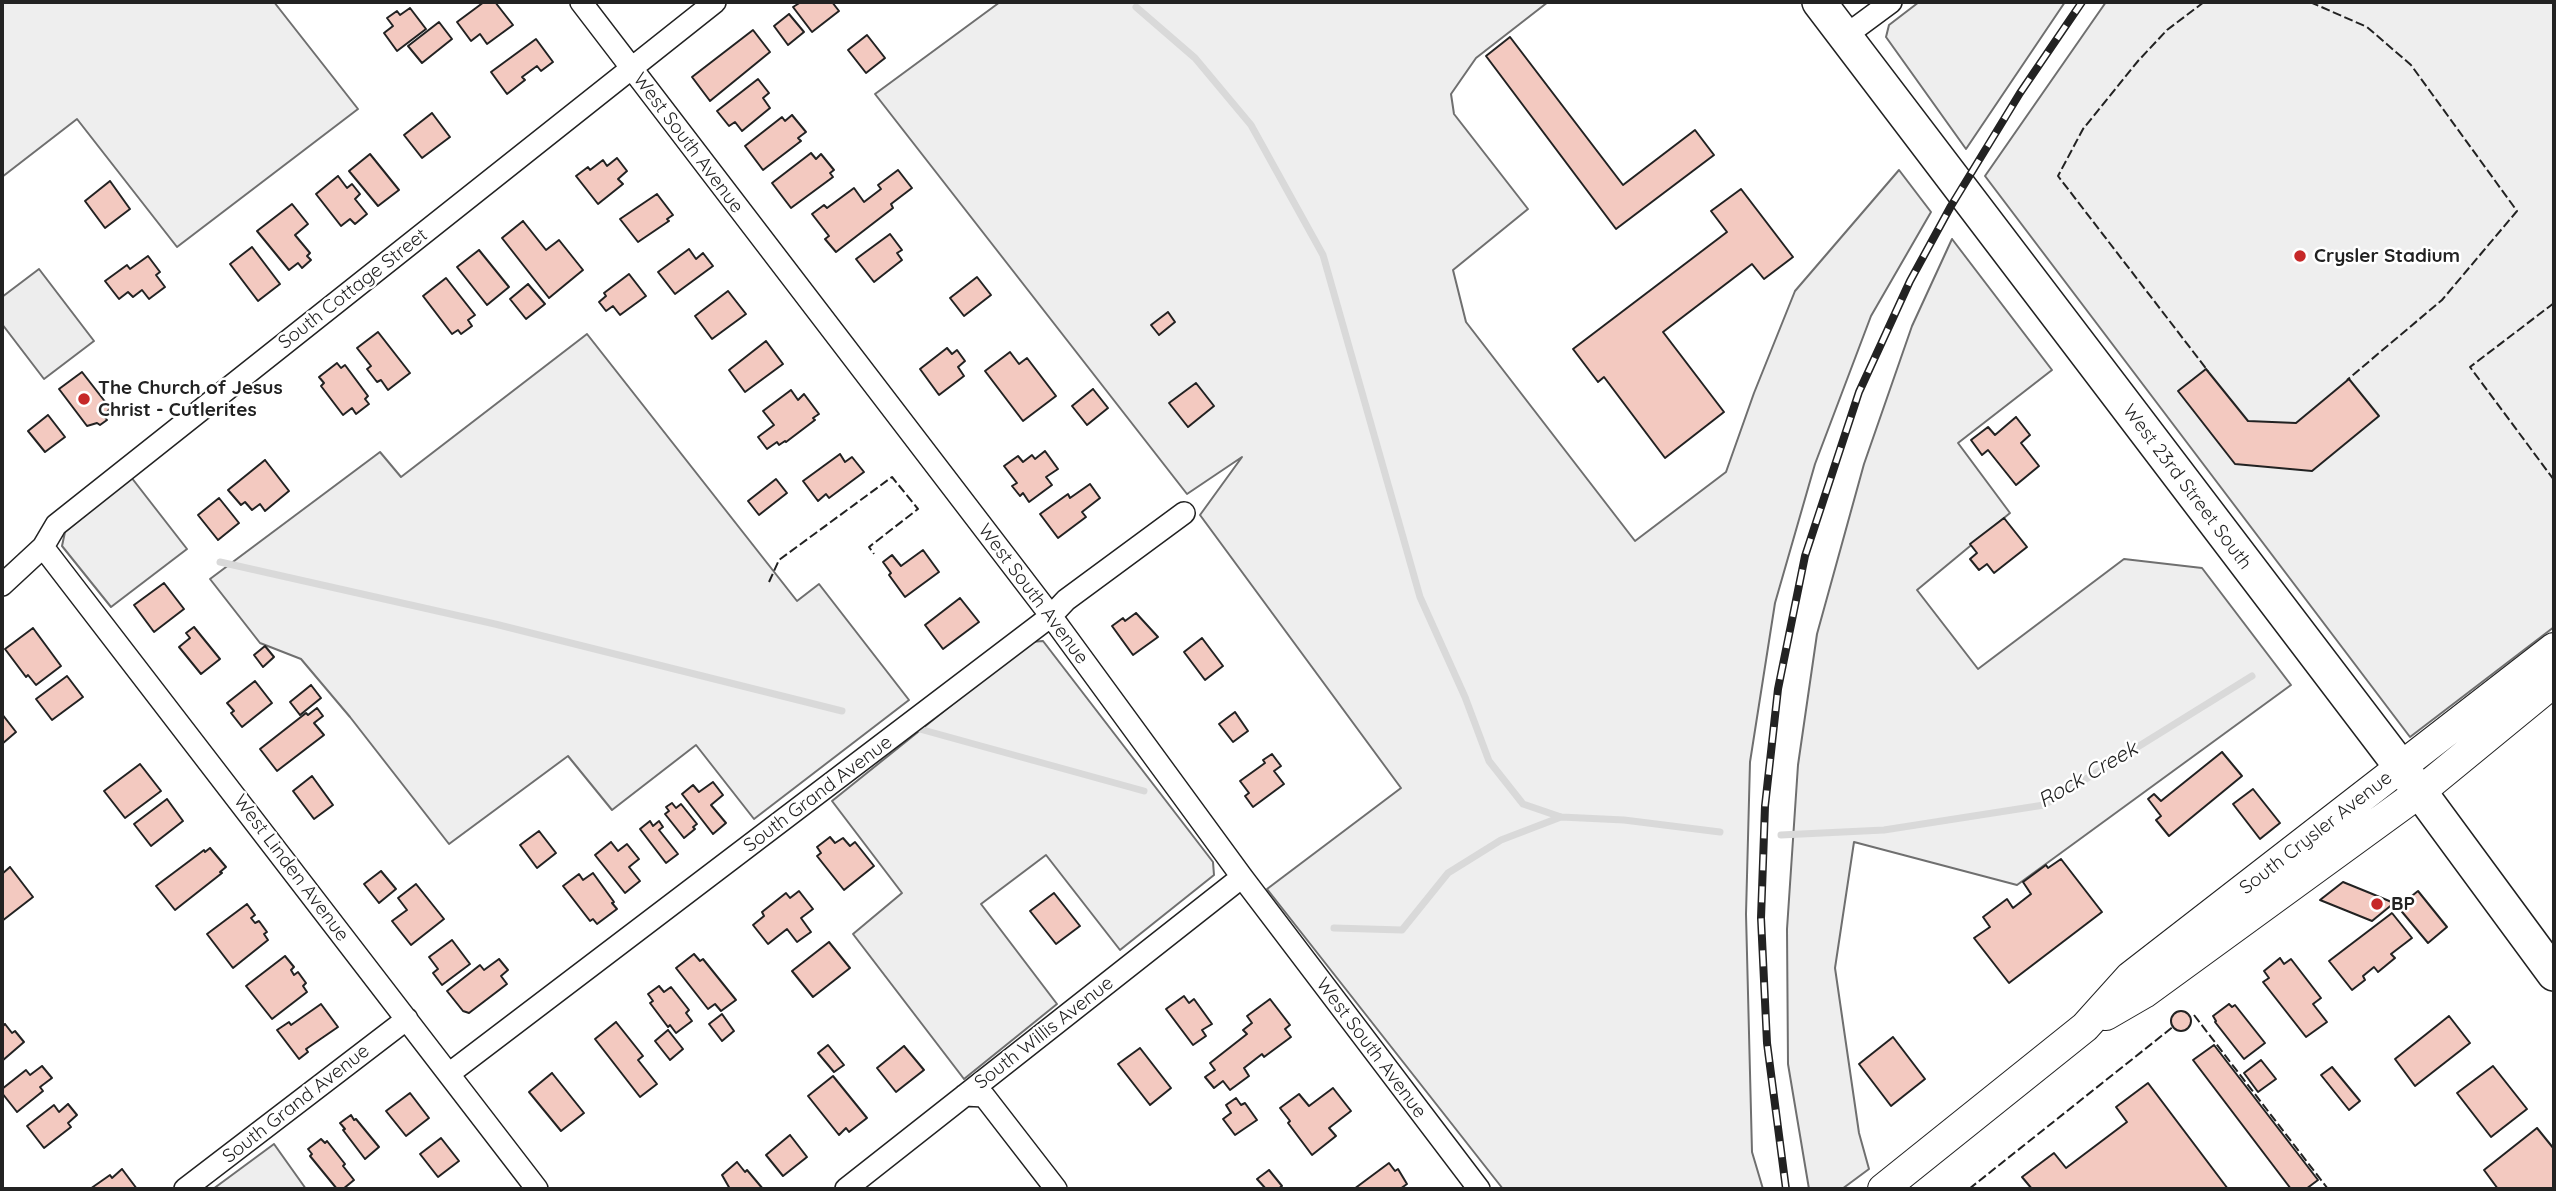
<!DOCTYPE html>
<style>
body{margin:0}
#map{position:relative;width:2556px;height:1191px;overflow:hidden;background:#fff;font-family:Quicksand,sans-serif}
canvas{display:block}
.frame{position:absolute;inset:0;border:4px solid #222;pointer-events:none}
</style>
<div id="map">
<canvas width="2556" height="1191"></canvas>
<div class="frame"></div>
</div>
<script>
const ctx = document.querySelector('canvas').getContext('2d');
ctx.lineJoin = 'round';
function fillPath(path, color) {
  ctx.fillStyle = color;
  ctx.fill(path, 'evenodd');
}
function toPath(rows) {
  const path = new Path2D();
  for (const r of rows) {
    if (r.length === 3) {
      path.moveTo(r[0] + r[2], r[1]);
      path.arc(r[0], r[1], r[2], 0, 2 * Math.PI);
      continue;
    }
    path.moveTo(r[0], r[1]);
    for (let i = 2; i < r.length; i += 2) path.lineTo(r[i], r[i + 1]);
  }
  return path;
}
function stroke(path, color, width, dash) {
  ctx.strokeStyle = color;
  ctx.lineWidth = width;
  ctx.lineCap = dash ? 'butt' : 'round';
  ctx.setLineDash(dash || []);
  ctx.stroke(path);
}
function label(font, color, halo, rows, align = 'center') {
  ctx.font = font + ' Quicksand,sans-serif';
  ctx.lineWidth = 5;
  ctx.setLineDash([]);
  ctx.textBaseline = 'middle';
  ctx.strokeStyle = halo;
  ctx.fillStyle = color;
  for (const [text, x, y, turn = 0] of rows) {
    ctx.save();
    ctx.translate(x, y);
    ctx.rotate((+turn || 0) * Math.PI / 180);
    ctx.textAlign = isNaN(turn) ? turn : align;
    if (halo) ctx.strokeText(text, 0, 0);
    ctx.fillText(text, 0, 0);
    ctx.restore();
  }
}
const green = toPath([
 [2,2,274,2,358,109,177,247,77,119,2,177,2,2],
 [1000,2,1548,2,1476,58,1451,94,1454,114,1528,209,1453,270,1466,322,1635,541,1726,472,1754,393,1795,291,1899,170,1931,212,1871,316,1815,464,1775,603,1750,762,1746,914,1752,1152,1763,1189,1503,1189,1267,889,1401,788,1200,515,1242,457,1187,494,875,94,1000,2],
 [1919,2,2065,2,1966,149,1886,37,1889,25,1919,2],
 [2106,2,2554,2,2554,627,2410,737,1985,176,2106,2],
 [1952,239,2052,370,1958,443,2010,513,1917,590,1978,669,2124,559,2202,568,2291,685,2017,885,1854,842,1835,968,1859,1133,1869,1169,1842,1189,1809,1189,1788,1064,1787,929,1798,765,1817,634,1864,464,1912,326,1952,239],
 [587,334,797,601,819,584,909,700,754,819,696,745,612,810,568,756,449,844,350,717,301,659,260,643,210,579,380,452,401,477,587,334],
 [131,477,187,549,111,607,62,546,65,532,131,477],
 [1043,641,1213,862,1214,875,1120,950,1046,855,981,904,1057,1004,964,1079,853,934,902,893,832,801,1030,642,1043,641],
 [274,1144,306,1189,213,1189,274,1144]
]);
const parking = toPath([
 [39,269,94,341,44,379,2,324,2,297,39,269]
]);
const stream = toPath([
 [1136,7,1195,58,1251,125,1323,255,1420,597,1465,697,1489,761,1523,804,1561,817,1624,820,1720,832],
 [220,562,495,624,842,711],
 [916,728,1144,791],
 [1781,835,1884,830,2044,805,2252,676],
 [1334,928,1402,930,1448,873,1501,840,1561,817]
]);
const building = toPath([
 [484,2,495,2,513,25,487,44,480,34,471,41,457,22,484,2],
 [801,2,832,2,839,11,812,32,793,7,801,2],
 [410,8,426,29,397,51,384,33,393,26,387,18,397,11,400,15,410,8],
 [789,14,804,32,788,45,774,26,789,14],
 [439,22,452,39,422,63,408,46,439,22],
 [753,30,770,52,710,101,692,77,753,30],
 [867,35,885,58,866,73,848,50,867,35],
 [1510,37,1623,185,1695,130,1714,155,1616,229,1486,56,1510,37],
 [536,39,553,62,541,71,537,66,522,77,525,80,507,94,491,72,536,39],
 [758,79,769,93,763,98,770,108,742,131,735,122,729,126,717,111,758,79],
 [432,113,450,137,422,158,404,135,432,113],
 [792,115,806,132,798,138,801,141,763,170,745,146,782,117,785,121,792,115],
 [811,153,816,159,821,154,834,170,830,173,833,177,791,208,772,183,811,153],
 [370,154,399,190,378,206,349,171,370,154],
 [617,158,627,171,618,179,623,184,598,204,576,176,588,167,590,170,603,160,607,166,617,158],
 [898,170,912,188,891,204,893,208,836,252,825,239,829,236,812,214,824,205,827,208,854,188,864,202,881,189,878,185,898,170],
 [338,176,347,188,352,184,360,194,355,199,367,214,355,224,350,219,341,226,316,194,338,176],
 [110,181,130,209,105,228,85,201,110,181],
 [1741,189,1793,257,1764,279,1752,264,1663,332,1724,412,1665,458,1604,377,1598,382,1573,349,1727,232,1711,211,1741,189],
 [657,194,673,215,667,219,669,221,638,242,620,219,657,194],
 [292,204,308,224,295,235,310,253,307,256,311,260,302,268,298,263,289,270,257,231,292,204],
 [523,221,546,250,559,240,583,270,549,298,502,238,523,221],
 [890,234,902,250,897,253,902,260,874,282,856,259,890,234],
 [252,247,280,284,258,301,230,264,252,247],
 [689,249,696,259,703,253,713,266,675,294,658,272,689,249],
 [479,250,509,287,487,305,457,267,479,250],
 [148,256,160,272,156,275,165,287,149,299,142,290,133,297,128,292,119,299,105,281,127,265,130,269,148,256],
 [629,274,646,296,620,315,613,306,606,311,599,302,606,296,604,293,629,274],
 [977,277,991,295,964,316,950,298,977,277],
 [446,278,475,315,468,320,472,326,461,334,458,330,452,334,423,296,446,278],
 [528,284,545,304,526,319,510,299,528,284],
 [728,291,746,314,712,339,695,316,728,291],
 [1168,312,1175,322,1159,335,1151,325,1168,312],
 [378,332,410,373,388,390,381,380,377,382,367,369,371,366,357,348,378,332],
 [766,341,783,364,745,392,729,370,766,341],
 [947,348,952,354,957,350,965,361,958,367,964,376,939,395,920,369,947,348],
 [1010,352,1019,364,1027,358,1056,396,1023,421,985,371,1010,352],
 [337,363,341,368,345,365,368,396,365,399,369,404,356,414,352,408,343,415,321,386,324,383,319,377,337,363],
 [2206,369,2248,421,2296,423,2349,379,2379,416,2312,471,2235,464,2178,391,2206,369],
 [82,372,110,408,104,416,107,420,100,425,97,423,87,426,59,389,82,372],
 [1196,383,1214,406,1188,427,1169,403,1196,383],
 [1093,389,1108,408,1087,425,1072,406,1093,389],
 [791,390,798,400,804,394,819,414,813,418,815,420,786,442,785,441,779,445,777,442,767,449,758,437,774,425,763,411,791,390],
 [48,415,65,437,45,452,28,431,48,415],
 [2016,417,2030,435,2021,443,2039,466,2016,485,1988,450,1982,455,1971,440,1988,427,1995,435,2016,417],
 [1045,451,1058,469,1046,477,1052,485,1029,502,1023,493,1020,496,1012,486,1017,483,1004,466,1018,456,1023,462,1032,455,1035,459,1045,451],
 [840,454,845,462,852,457,864,472,829,498,826,494,818,501,803,481,840,454],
 [265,460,289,491,265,511,260,504,252,510,245,502,241,505,228,490,265,460],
 [776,479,787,493,759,515,748,501,776,479],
 [1090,484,1100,498,1082,512,1086,517,1058,538,1040,514,1068,494,1070,498,1090,484],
 [219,498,239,523,218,540,198,515,219,498],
 [2004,518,2027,547,1994,573,1987,564,1979,570,1970,559,1977,553,1970,544,2004,518],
 [923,550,939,572,905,597,889,575,891,573,883,562,892,555,901,566,923,550],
 [164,583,184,609,154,632,134,605,164,583],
 [960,598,979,622,943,649,925,625,960,598],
 [1136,613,1158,637,1133,655,1112,626,1123,618,1125,621,1136,613],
 [194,627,220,659,201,674,179,647,190,638,186,633,194,627],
 [33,628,61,666,36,685,28,675,26,677,5,649,33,628],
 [1202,638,1223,666,1205,680,1184,652,1202,638],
 [265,646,274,657,263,667,254,655,265,646],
 [67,676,83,697,52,720,36,699,67,676],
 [255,681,272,703,242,727,231,713,234,711,227,703,255,681],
 [311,685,321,698,300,715,290,702,311,685],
 [317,708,323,716,314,723,324,735,277,771,260,749,306,713,308,715,317,708],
 [1235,712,1248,731,1233,742,1219,724,1235,712],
 [2,714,16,732,2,744,2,714],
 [2222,752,2242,776,2169,836,2156,820,2161,816,2148,799,2154,794,2161,801,2222,752],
 [1272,754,1281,766,1274,771,1284,784,1253,807,1245,796,1249,793,1240,781,1265,763,1263,760,1272,754],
 [140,764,161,791,125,818,104,791,140,764],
 [312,776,333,805,314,819,293,791,312,776],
 [713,782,723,795,711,805,726,823,713,834,682,794,693,785,699,792,713,782],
 [2253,789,2280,823,2260,839,2233,804,2253,789],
 [167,799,183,821,151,846,134,824,167,799],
 [672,803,676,808,681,804,697,824,693,827,695,829,684,838,665,814,669,811,666,807,672,803],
 [650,821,653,826,659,821,663,827,659,830,678,854,666,863,640,829,650,821],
 [539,831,556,853,537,868,520,845,539,831],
 [830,837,835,843,843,838,850,846,855,842,874,866,844,890,817,856,821,853,817,847,830,837],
 [611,842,618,851,627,844,639,859,629,867,640,881,625,893,595,855,611,842],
 [210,848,226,867,220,872,222,873,175,910,156,886,204,850,205,852,210,848],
 [2061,859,2102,912,2009,983,1974,938,1990,927,1983,917,2007,899,2013,908,2031,894,2023,882,2046,865,2048,868,2061,859],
 [10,867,33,897,2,921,2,874,10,867],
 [381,871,396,889,379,903,364,884,381,871],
 [593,873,614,902,612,903,617,909,597,924,593,919,590,921,563,886,579,874,583,880,593,873],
 [2343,882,2370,893,2394,903,2372,921,2320,900,2343,882],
 [416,884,444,919,411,945,392,921,407,910,398,898,416,884],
 [799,891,813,909,801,918,811,932,797,942,787,929,768,944,753,925,764,916,762,912,786,893,790,898,799,891],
 [2418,891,2447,927,2428,943,2398,907,2418,891],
 [1054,893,1080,926,1056,944,1030,911,1054,893],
 [247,904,255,915,251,918,255,923,259,921,267,932,264,934,268,940,233,968,207,934,247,904],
 [2392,913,2412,938,2391,954,2395,958,2378,972,2374,967,2363,976,2365,980,2352,990,2329,961,2392,913],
 [452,940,470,964,442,985,433,973,438,969,429,957,452,940],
 [829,942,850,968,813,997,792,971,829,942],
 [694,954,700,961,703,959,736,1000,721,1011,715,1004,708,1009,676,968,694,954],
 [285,956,294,967,291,970,294,975,298,972,306,983,303,986,307,992,272,1019,246,986,285,956],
 [2280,958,2284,964,2291,959,2321,998,2313,1004,2327,1022,2306,1037,2263,982,2269,978,2264,971,2280,958],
 [499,959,508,970,501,976,507,984,469,1013,463,1011,447,991,480,965,484,970,499,959],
 [659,986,664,992,671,987,689,1010,686,1013,692,1021,676,1033,670,1025,668,1027,650,1003,653,1001,648,994,659,986],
 [1184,996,1189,1003,1194,999,1212,1024,1202,1030,1206,1036,1193,1045,1166,1009,1184,996],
 [1270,999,1290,1025,1285,1029,1291,1037,1264,1057,1262,1054,1244,1068,1249,1076,1230,1090,1223,1081,1214,1088,1205,1077,1215,1070,1210,1063,1247,1034,1243,1030,1252,1023,1247,1016,1270,999],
 [321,1004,338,1027,306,1049,308,1052,299,1059,277,1030,289,1022,291,1025,321,1004],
 [2229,1004,2232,1007,2235,1005,2265,1043,2244,1059,2215,1022,2216,1021,2213,1016,2229,1004],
 [2181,1021,10],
 [722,1014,734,1031,722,1041,709,1024,722,1014],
 [2449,1016,2470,1043,2415,1086,2395,1059,2449,1016],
 [616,1022,643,1056,638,1060,657,1084,640,1097,595,1039,616,1022],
 [5,1024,12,1033,15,1031,24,1042,2,1061,2,1027,5,1024],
 [668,1030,683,1049,670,1060,655,1041,668,1030],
 [1893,1037,1925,1079,1891,1106,1859,1064,1893,1037],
 [828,1045,844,1065,834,1072,818,1053,828,1045],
 [2214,1045,2318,1180,2306,1189,2291,1189,2193,1060,2214,1045],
 [904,1046,924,1070,896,1092,877,1068,904,1046],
 [1140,1048,1171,1088,1150,1105,1118,1064,1140,1048],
 [2261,1060,2276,1079,2258,1092,2244,1073,2261,1060],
 [42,1066,52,1078,40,1087,43,1091,17,1112,2,1093,2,1089,26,1070,30,1075,42,1066],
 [2493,1066,2527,1109,2491,1137,2457,1093,2493,1066],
 [2332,1067,2360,1101,2349,1110,2321,1075,2332,1067],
 [552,1073,584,1113,561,1131,529,1092,552,1073],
 [833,1076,867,1118,849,1132,846,1128,839,1135,808,1096,833,1076],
 [2148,1083,2228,1189,2032,1189,2022,1177,2054,1153,2066,1168,2127,1122,2116,1107,2148,1083],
 [1333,1088,1351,1111,1329,1128,1336,1136,1312,1155,1288,1123,1290,1121,1280,1108,1299,1094,1309,1106,1333,1088],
 [410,1093,429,1118,406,1136,386,1111,410,1093],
 [1236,1098,1241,1105,1245,1103,1257,1120,1235,1135,1223,1119,1231,1113,1226,1105,1236,1098],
 [68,1104,77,1115,68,1123,71,1127,44,1148,27,1126,54,1105,59,1112,68,1104],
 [351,1115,354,1120,356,1119,379,1147,365,1159,343,1130,345,1129,340,1123,351,1115],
 [2537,1128,2554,1149,2554,1189,2498,1189,2484,1170,2537,1128],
 [790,1135,807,1157,783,1176,766,1155,790,1135],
 [441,1138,459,1161,438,1177,420,1154,441,1138],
 [321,1139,325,1143,327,1141,345,1164,343,1166,354,1180,343,1189,337,1189,310,1156,312,1154,308,1149,321,1139],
 [737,1162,745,1172,747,1170,763,1189,730,1189,722,1175,737,1162],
 [1389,1163,1395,1171,1398,1169,1407,1184,1400,1189,1354,1189,1389,1163],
 [122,1169,137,1189,90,1189,110,1175,112,1178,122,1169],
 [1269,1170,1282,1186,1278,1189,1266,1189,1257,1179,1269,1170]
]);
const street = toPath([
 [581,2,1051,616,1242,877,1479,1189],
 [1845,36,1891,2],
 [43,547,537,1189],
 [2,585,43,547,56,525,715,2],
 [450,1073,1051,616,1066,600,1184,513],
 [965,1095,984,1096,1056,1189],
 [185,1189,407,1019],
 [846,1189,1242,877]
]);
const secondary = toPath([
 [2106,1015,2144,993,2420,792,2554,682],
 [1883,1189,2085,1027,2130,977,2554,648]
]);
const primary = toPath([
 [1819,2,2420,792,2554,974]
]);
const rail = toPath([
 [1786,1189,1767,1043,1761,918,1765,806,1778,689,1805,556,1859,392,1910,281,1951,206,2020,93,2082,2]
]);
const fence = toPath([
 [2204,2,2167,30,2138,61,2083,129,2058,176,2208,371],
 [2310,2,2367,27,2411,65,2517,211,2442,300,2347,380],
 [2554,303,2470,367,2554,480],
 [769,582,779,560,892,477,918,509,869,547,874,554],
 [2194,1015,2328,1189],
 [1969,1189,2174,1026]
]);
const markers = [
 [2300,256,7,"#c62828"],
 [84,399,7,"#c62828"],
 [2377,904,7,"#c62828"]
];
const streetNames = [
 ["West South Avenue",688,143,53],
 ["South Cottage Street",353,289,-38],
 ["West 23rd Street South",2187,487,53],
 ["West South Avenue",1033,594,53],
 ["South Grand Avenue",818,794,-37],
 ["South Crysler Avenue",2316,833,-38],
 ["West Linden Avenue",291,868,53],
 ["South Willis Avenue",1044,1033,-38],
 ["West South Avenue",1371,1048,53],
 ["South Grand Avenue",296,1104,-38]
];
const poiNames = [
 ["Crysler Stadium",2314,256],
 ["The Church of Jesus",98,388],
 ["Christ - Cutlerites",98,410],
 ["BP",2391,904]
];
const waterNames = [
 ["Rock Creek",2088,775,-30]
];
fillPath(green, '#eee');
stroke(green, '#6f6f6f', 2);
fillPath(parking, '#ededed');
stroke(parking, '#6f6f6f', 2);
stroke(stream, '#d9d9d9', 7);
fillPath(building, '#f3c9c0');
stroke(building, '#222', 2);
stroke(street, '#222', 24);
stroke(secondary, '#222', 32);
stroke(primary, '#222', 36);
stroke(street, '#fff', 21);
stroke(secondary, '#fff', 30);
stroke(primary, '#fff', 33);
stroke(rail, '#222', 8);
stroke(rail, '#fff', 5, [16]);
stroke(fence, '#222', 2, [9, 3.5]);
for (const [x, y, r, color] of markers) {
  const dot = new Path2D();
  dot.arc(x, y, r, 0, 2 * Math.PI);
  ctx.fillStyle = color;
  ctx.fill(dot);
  stroke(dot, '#fff', 2.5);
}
label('19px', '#222', '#fff', streetNames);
label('bold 19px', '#222', '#fff', poiNames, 'left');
label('italic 21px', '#222', '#fff', waterNames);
</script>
